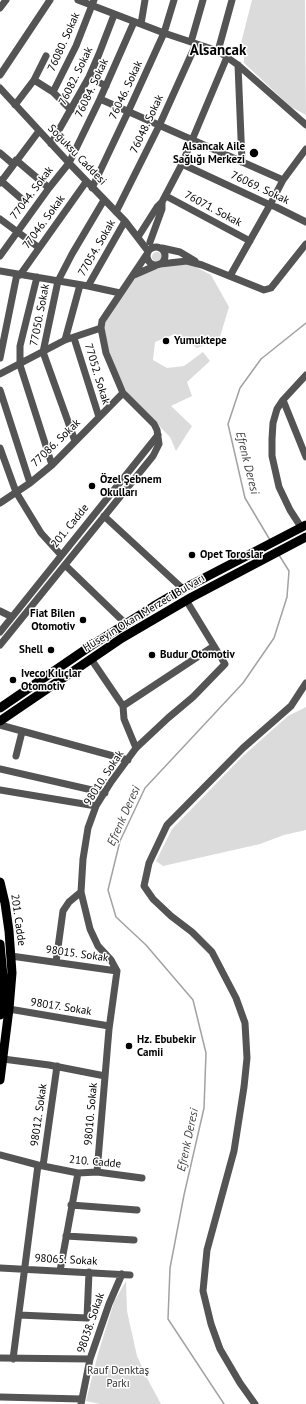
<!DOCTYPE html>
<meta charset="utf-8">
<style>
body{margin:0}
canvas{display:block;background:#fff}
</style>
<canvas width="306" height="1404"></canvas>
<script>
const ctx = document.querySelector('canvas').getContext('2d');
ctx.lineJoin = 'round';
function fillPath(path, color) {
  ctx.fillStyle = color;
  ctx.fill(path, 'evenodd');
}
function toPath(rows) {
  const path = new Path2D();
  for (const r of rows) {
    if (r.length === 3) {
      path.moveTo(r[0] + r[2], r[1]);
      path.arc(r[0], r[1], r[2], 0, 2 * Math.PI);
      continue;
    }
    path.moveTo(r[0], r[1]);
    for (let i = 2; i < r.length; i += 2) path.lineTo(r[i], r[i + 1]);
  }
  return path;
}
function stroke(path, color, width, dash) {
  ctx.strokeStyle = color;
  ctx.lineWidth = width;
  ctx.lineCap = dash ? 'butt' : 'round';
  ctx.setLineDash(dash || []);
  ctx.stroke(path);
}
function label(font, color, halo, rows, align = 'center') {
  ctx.font = font + ' "PT Sans",sans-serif';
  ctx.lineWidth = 3;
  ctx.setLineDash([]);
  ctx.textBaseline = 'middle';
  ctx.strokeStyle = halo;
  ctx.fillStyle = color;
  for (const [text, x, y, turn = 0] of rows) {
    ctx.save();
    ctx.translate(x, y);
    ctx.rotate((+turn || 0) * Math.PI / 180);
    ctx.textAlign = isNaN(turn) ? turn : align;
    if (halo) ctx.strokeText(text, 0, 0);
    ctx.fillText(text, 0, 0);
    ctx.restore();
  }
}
const green = toPath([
 [252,0,305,0,306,115,291,107,244,63,244,59,241,43],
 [157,257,5],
 [190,264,211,275,229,307,219,340,197,348,175,334,155,342,153,360,167,368,184,366,203,352,210,361,187,382,192,396,171,406,192,426,176,451,170,437,128,394,111,360,104,329,104,324,132,281,138,275,163,265],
 [306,707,306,830,284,835,260,844,163,866,156,861,172,829,243,756,288,716],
 [126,1281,127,1311,137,1356,148,1380,161,1404,100,1404,86,1401,98,1354,114,1302]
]);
const stream = toPath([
 [270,540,245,498,228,424,240,388,261,359,306,323],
 [224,1404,168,1319,170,1268,184,1195,204,1108,206,1053,193,1000,146,945,116,917,108,890,120,841,145,788,243,683,274,638,287,597,289,571,279,555]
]);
const minor = toPath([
 [78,0,164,33,218,51,238,65,306,125],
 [0,8,6,0],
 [141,24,145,0],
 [191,42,203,0],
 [218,51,232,0],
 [238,65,242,162],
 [0,75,50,0],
 [89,77,106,86],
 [34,80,53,92,71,110],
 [0,88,69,163,125,221,148,251],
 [53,92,76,46,94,0],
 [100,99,283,180],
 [15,105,34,80,46,56],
 [51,144,89,77,99,54,114,15],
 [0,153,13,164],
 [16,160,49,188],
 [182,164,270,205,276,207,306,222],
 [0,180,24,201],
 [0,183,39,131],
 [92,188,128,112,164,33,174,0],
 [166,196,250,241],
 [116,212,159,126,196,44],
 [0,219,38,247],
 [138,237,157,207,162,202,182,164,227,57],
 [150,242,162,209,162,202],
 [156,256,9],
 [162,248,180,252,195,261],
 [0,256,49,188,69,163,100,99,134,22],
 [160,264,187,261,202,265,264,290,271,288,306,244],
 [0,271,88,286,120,293],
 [20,275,86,182],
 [134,275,157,265],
 [230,276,270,205,283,180,306,149],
 [37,277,20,346,20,365,52,465],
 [88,286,125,221],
 [74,338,99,417],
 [65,340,80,285],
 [0,358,17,274],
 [0,374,65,340,101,328],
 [0,390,30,483],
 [283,400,306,457],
 [75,441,43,352,58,281,72,254,104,200],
 [0,448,16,492,41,533,61,555],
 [0,503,30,483,52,465,123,393],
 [104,516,183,589],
 [301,527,290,510,279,487,272,456,272,439,273,423,277,409,283,400,306,375],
 [65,565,126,624],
 [0,611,12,617],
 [0,632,158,435],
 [0,645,153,456,159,444,157,430,154,424,123,393,106,353,101,328,102,321,147,254],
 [91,659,123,706,124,719,136,748],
 [123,706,214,646],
 [0,725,128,760],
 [16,756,22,732],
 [0,769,105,793],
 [0,790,96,806],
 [11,956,117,971],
 [56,962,63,911,69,902,81,892],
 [9,1009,109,1026],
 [3,1059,49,1065,105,1076],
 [0,1155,38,1165,78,1173,97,1172,142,1178],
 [43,1166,57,1066],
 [97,1172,109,1029,117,971,111,960,98,946,90,929,81,892,83,859,88,828,96,806,111,782,136,748,168,718,193,697,225,664,186,600],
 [71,1205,137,1210],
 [66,1236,134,1240],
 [0,1268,130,1275],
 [60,1271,78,1173],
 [19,1315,87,1318,89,1272],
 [0,1358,90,1359],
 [13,1359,38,1165],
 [0,1397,82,1399],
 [81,1404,90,1359,109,1304,122,1274],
 [255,1404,240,1383,220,1349,211,1324,203,1291,207,1250,234,1151,244,1087,247,1058,245,1023,236,998,212,952,192,932,171,916,153,899,144,886,149,863,167,825,243,748,291,706,306,683]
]);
const major = toPath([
 [0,708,92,645,154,606,183,589,306,525],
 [0,721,122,638,192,597,306,537],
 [0,882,5,903,9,931,12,973,9,1009,0,1080],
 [0,944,3,976,0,1015]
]);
const markers = [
 [254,153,5,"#000"],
 [166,341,4,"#000"],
 [92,486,4,"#000"],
 [192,555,4,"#000"],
 [83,620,4,"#000"],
 [51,650,4,"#000"],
 [152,655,4,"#000"],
 [13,680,4,"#000"],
 [129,1046,4,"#000"]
];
const streetNames = [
 ["76080. Sokak",64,42,-66],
 ["76082. Sokak",76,76,-64],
 ["76084. Sokak",92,88,-65],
 ["76046. Sokak",126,90,-65],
 ["76048. Sokak",147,124,-65],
 ["Soğuksu Caddesi",77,155,46],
 ["76069. Sokak",260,188,25],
 ["77044. Sokak",32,193,-53],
 ["76071. Sokak",213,209,28],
 ["77046. Sokak",44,222,-54],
 ["77054. Sokak",97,248,-60],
 ["77050. Sokak",40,315,-79],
 ["77052. Sokak",97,374,73],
 ["77086. Sokak",56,443,-44],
 ["201. Cadde",70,526,-51],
 ["Hüseyin Okan Merzeci Bulvarı",144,613,-31],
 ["98010. Sokak",104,778,-57],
 ["201. Cadde",18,920,82],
 ["98015. Sokak",77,954,8],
 ["98017. Sokak",61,1007,9],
 ["98010. Sokak",91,1114,-85],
 ["98012. Sokak",39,1115,-82],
 ["210. Cadde",95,1162,5],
 ["98065. Sokak",66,1260,3],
 ["98038. Sokak",91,1323,-71]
];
const poiNames = [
 ["Alsancak Aile",245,147,"right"],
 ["Sağlığı Merkezi",245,160,"right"],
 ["Yumuktepe",174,341],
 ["Özel Şebnem",100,480],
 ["Okulları",100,493],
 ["Opet Toroslar",200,555],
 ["Fiat Bilen",75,614,"right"],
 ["Otomotiv",75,627,"right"],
 ["Shell",43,650,"right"],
 ["Budur Otomotiv",160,655],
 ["Iveco Kılıçlar",21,674],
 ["Otomotiv",21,687],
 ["Hz. Ebubekir",137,1040],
 ["Camii",137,1053]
];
const parkNames = [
 ["Rauf Denktaş",118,1371],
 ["Parkı",118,1384]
];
const waterNames = [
 ["Efrenk Deresi",247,463,76],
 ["Efrenk Deresi",124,816,-66],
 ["Efrenk Deresi",188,1140,-78]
];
const districtNames = [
 ["Alsancak",218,51]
];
fillPath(green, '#dbdbdb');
stroke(stream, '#a2a2a2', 1.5);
stroke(minor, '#545454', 7);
stroke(major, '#000', 9);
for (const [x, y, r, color] of markers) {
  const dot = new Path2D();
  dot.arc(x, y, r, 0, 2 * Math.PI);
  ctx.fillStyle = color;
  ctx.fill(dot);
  stroke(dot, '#fff', 1.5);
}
label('11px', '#000', '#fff', streetNames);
label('bold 11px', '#000', '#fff', poiNames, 'left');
label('11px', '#323232', '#fff', parkNames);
label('italic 12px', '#434343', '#fff', waterNames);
label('bold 15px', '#000', '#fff', districtNames);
</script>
